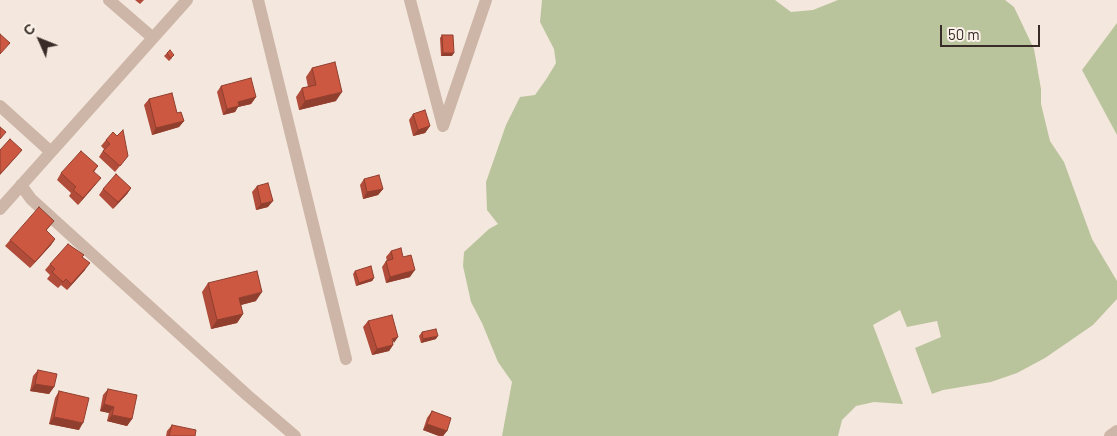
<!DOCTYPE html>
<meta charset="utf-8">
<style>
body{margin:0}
#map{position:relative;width:1117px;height:436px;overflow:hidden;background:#f4e7dd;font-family:Barlow,sans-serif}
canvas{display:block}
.north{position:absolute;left:15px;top:15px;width:50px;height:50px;-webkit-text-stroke:4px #fbf2ea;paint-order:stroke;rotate:314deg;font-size:14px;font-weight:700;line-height:20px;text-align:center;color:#392c28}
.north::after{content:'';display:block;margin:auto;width:18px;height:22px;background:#392c28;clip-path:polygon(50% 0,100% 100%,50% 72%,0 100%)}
.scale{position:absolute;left:940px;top:25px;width:100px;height:22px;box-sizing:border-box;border:2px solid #392c28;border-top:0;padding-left:6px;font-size:15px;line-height:18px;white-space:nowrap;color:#392c28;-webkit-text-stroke:4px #fbf2ea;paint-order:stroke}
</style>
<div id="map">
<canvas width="1117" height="436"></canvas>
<div class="north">С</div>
<div class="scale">50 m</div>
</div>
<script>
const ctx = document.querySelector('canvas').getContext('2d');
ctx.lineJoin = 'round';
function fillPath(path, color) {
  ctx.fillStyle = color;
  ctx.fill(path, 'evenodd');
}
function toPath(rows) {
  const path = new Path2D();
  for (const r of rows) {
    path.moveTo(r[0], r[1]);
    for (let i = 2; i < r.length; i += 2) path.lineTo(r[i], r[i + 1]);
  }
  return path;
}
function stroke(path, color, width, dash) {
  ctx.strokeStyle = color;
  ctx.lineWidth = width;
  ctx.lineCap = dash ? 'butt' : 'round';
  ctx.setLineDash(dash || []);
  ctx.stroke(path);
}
const green = toPath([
 [542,0,775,0,791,12,813,10,838,0,1005,0,1014,7,1034,49,1041,89,1041,104,1050,141,1064,162,1092,239,1117,281,1117,299,1093,325,1045,358,1017,373,991,382,943,390,932,394,915,348,941,337,937,321,907,327,900,310,873,325,903,404,874,402,856,406,842,420,838,436,502,436,512,382,498,362,482,323,471,302,463,266,464,252,489,229,498,224,487,210,486,182,506,125,520,97,535,95,547,78,556,63,554,49,540,22],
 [1117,23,1117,135,1082,70]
]);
const minor = toPath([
 [109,0,153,38],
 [258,0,346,359],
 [410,0,443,126,486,0],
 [0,106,51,152],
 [21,185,31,199,247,395,295,436],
 [0,209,187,0],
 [1110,436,1117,431]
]);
const wall = toPath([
 [135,0,144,0,140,4],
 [442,35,452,56,441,56,440,38],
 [167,53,172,58,169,61,164,56],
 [312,68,336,101,299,110,296,97,302,88,308,87,306,77],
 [221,86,256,97,251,104,238,107,235,112,223,115,217,92],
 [149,99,177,113,184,121,179,127,152,135,144,105],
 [413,114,430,126,425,133,413,136,409,120],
 [106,140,128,156,115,172,99,157,104,149,101,146],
 [98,166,94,172,96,184,78,205,69,196,71,193,57,180,61,173],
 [364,179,383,189,378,195,363,199,360,185],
 [257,186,268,207,256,210,252,192],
 [131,188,127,194,113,209,99,195,103,189],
 [54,221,46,231,55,239,51,245,30,268,5,246,10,240],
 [391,251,403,257,410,277,386,283,382,267,386,261,387,261,386,257],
 [83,257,85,270,67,290,61,285,58,288,47,279,50,275,45,270,50,264],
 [355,271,374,278,372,281,356,286,353,274],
 [208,283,256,301,241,305,243,314,237,323,211,329,202,292],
 [368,321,393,343,393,345,389,351,372,355,363,327],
 [422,332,436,339,421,343,419,336],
 [38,370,54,387,49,394,30,391,33,376],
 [108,389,132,419,127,426,107,421,109,413,100,411,103,395],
 [59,391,79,430,49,424,55,398],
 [432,411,447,431,443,436,439,436,423,430,427,418],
 [172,425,195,436,166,436,167,431]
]);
const shadedWall = toPath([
 [443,53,454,53,452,56,441,56],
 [342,92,336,101,299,110,305,101],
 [256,97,251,104,238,107,235,112,223,115,227,109,238,102],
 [184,121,179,127,152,135,156,128],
 [430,126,425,133,413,136,418,130],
 [22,150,17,156,0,175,0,174],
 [101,178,96,184,78,205,83,198],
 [131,188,127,194,113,209,118,202],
 [383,189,378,195,363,199,367,192],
 [273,201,268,207,256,210,261,204],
 [55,239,51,245,30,268,35,262],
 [90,263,85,270,67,290,71,284],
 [415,270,410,277,386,283,390,277],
 [374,278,372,281,356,286,359,283],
 [262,292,256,301,233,307,239,298],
 [243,314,237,323,211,329,217,320],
 [438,336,436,339,421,343,423,339],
 [398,337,394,343,392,339],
 [393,345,389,351,372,355,377,349],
 [35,384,54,387,49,394,30,391],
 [104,404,114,407,109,413,100,411],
 [112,415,132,419,127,426,107,421],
 [54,417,83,423,79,430,49,424],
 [427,424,447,431,443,436,439,436,423,430]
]);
const building = toPath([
 [0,34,10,43,0,54,0,34],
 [442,35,453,35,454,53,443,53,442,35],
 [170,50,174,55,171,58,167,53,170,50],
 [335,62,342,92,305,101,302,88,316,85,312,68,335,62],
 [251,78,256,97,238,102,239,106,227,109,221,86,251,78],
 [172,93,177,113,181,112,184,121,156,128,149,99,172,93],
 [425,110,430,126,418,130,413,114,425,110],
 [0,127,6,132,0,139,0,127],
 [123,130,128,156,120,166,103,151,110,144,106,140,113,132,117,136,123,130],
 [10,139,22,150,0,174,0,150,10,139],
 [81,151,98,166,93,171,101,178,83,198,73,190,76,187,61,173,81,151],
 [116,174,131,188,118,202,103,189,116,174],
 [379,175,383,189,367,192,364,179,379,175],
 [268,183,273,201,261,204,257,186,268,183],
 [39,207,54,221,46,230,55,239,35,262,10,240,39,207],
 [68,244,84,255,82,257,90,263,71,284,66,279,63,282,52,272,55,269,50,264,68,244],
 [401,248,403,257,411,255,415,270,390,277,386,261,393,259,391,251,401,248],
 [371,266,374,278,359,283,355,271,371,266],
 [257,271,262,292,239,298,243,314,217,320,208,283,257,271],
 [392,315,398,337,392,339,393,345,377,349,368,321,392,315],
 [436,329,438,336,423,339,422,332,436,329],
 [38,370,57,374,54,387,35,384,38,370],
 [108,389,137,395,132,419,112,415,114,407,104,404,108,389],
 [59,391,89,398,83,423,54,417,59,391],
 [432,411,451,418,447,431,427,424,432,411],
 [172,425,196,430,195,436,169,436,172,425]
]);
fillPath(green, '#bac49c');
stroke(minor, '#cdb6a8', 12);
fillPath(wall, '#b04c39');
fillPath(shadedWall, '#903e2e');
fillPath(building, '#cd5842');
stroke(building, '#903e2e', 1);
</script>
